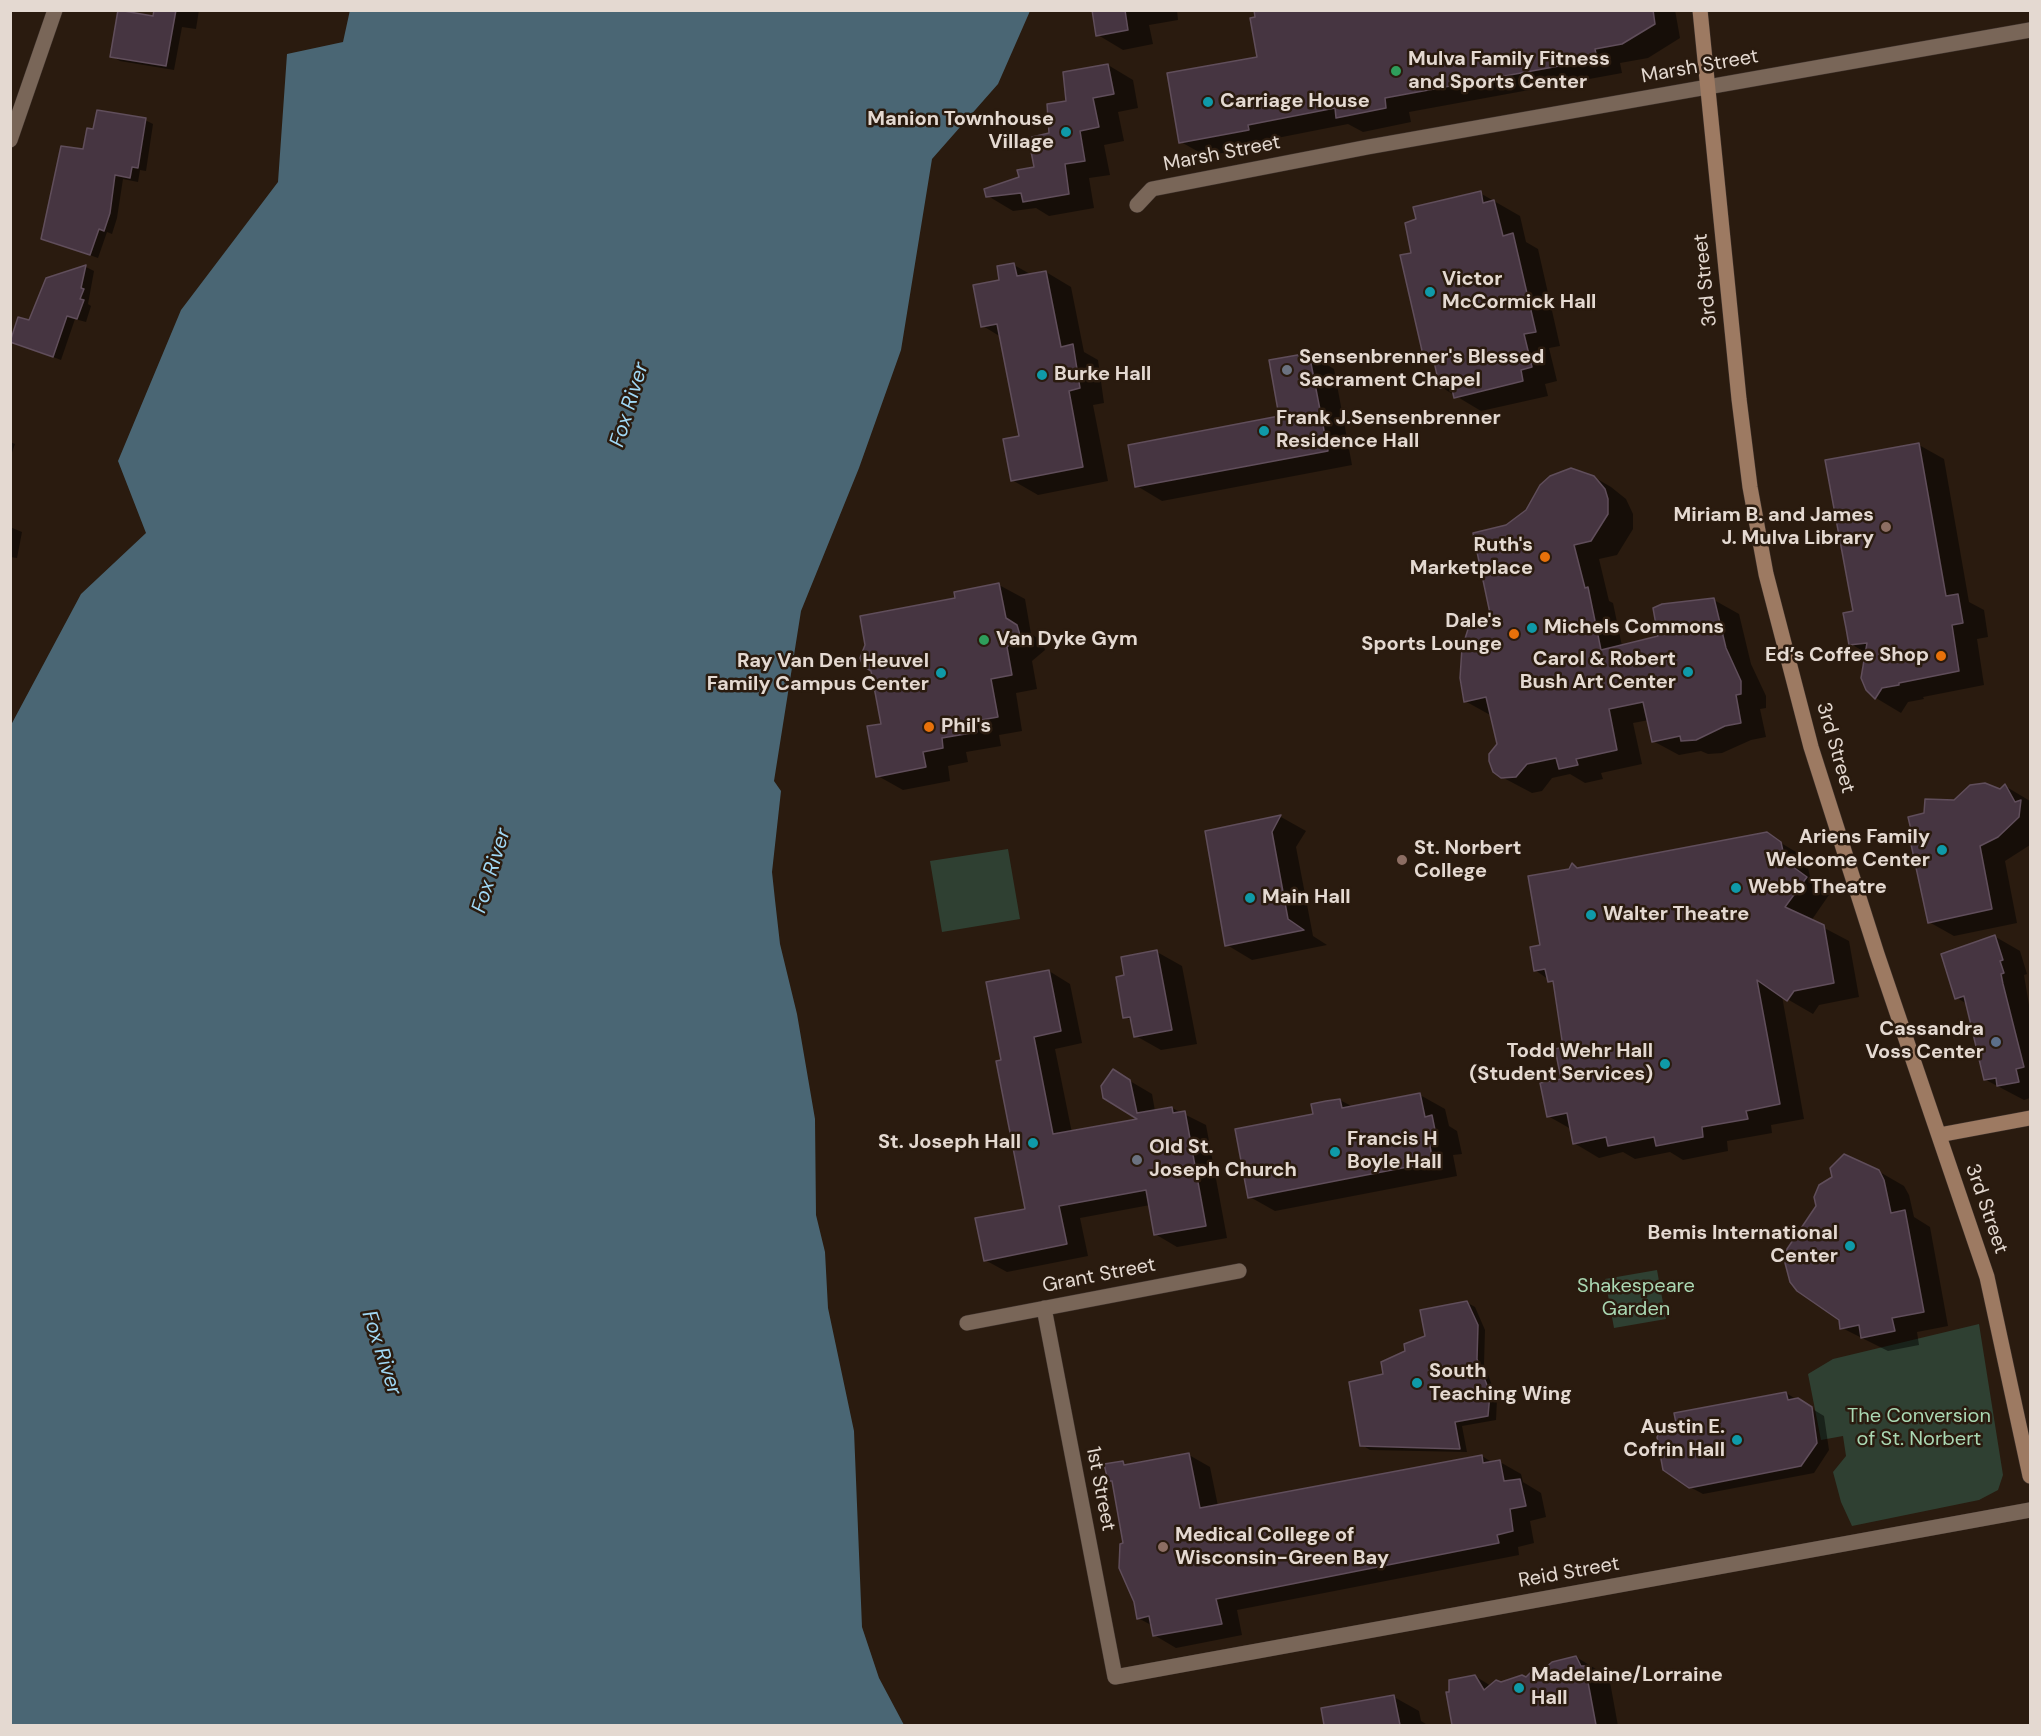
<!DOCTYPE html>
<meta charset="utf-8">
<style>
body{margin:0}
#map{position:relative;width:2041px;height:1736px;overflow:hidden;background:#2a1b0f;font-family:"DM Sans",sans-serif}
canvas{display:block}
.frame{position:absolute;inset:0;border:12px solid #e4d9d1;pointer-events:none}
</style>
<div id="map">
<canvas width="2041" height="1736"></canvas>
<div class="frame"></div>
</div>
<script>
const ctx = document.querySelector('canvas').getContext('2d');
ctx.lineJoin = 'round';
function fillPath(path, color) {
  ctx.fillStyle = color;
  ctx.fill(path, 'evenodd');
}
function toPath(rows) {
  const path = new Path2D();
  for (const r of rows) {
    path.moveTo(r[0], r[1]);
    for (let i = 2; i < r.length; i += 2) path.lineTo(r[i], r[i + 1]);
  }
  return path;
}
function stroke(path, color, width, dash) {
  ctx.strokeStyle = color;
  ctx.lineWidth = width;
  ctx.lineCap = dash ? 'butt' : 'round';
  ctx.setLineDash(dash || []);
  ctx.stroke(path);
}
function label(font, color, halo, rows, align = 'center') {
  ctx.font = font + ' "DM Sans",sans-serif';
  ctx.lineWidth = 5;
  ctx.setLineDash([]);
  ctx.textBaseline = 'middle';
  ctx.strokeStyle = halo;
  ctx.fillStyle = color;
  for (const [text, x, y, turn = 0] of rows) {
    ctx.save();
    ctx.translate(x, y);
    ctx.rotate((+turn || 0) * Math.PI / 180);
    ctx.textAlign = isNaN(turn) ? turn : align;
    if (halo) ctx.strokeText(text, 0, 0);
    ctx.fillText(text, 0, 0);
    ctx.restore();
  }
}
const green = toPath([
 [1008,849,1020,919,942,932,930,861],
 [1657,1270,1666,1319,1614,1328,1605,1279],
 [1979,1324,2003,1475,1998,1490,1979,1500,1852,1526,1841,1502,1833,1472,1846,1456,1843,1436,1821,1440,1808,1374,1833,1359]
]);
const water = toPath([
 [350,10,1030,11,998,84,932,159,901,350,859,468,801,611,774,781,781,791,772,872,775,900,780,944,797,1014,815,1119,816,1215,825,1252,828,1308,854,1431,862,1627,879,1678,904,1725,12,1726,11,1723,11,725,81,594,146,533,118,461,181,310,278,182,287,54,343,42]
]);
const shadow = toPath([
 [155,10,199,10,196,29,182,27,174,70,120,61,112,56,154,18],
 [1093,10,1177,10,1178,20,1149,25,1153,44,1123,50,1098,35],
 [1256,10,1675,10,1680,38,1648,58,1620,63,1622,73,1409,112,1411,122,1363,132,1348,124,1272,139,1273,144,1206,156,1181,142,1259,58],
 [1108,65,1133,80,1138,108,1118,112,1124,141,1104,145,1110,175,1089,178,1094,208,1049,216,1036,208,1013,211,988,196,1036,168,1068,102],
 [145,120,153,124,146,171,140,170,138,182,123,179,117,218,112,234,107,232,98,258,42,238,94,131],
 [1480,193,1520,216,1526,242,1538,249,1560,346,1549,348,1557,381,1545,384,1548,396,1481,411,1441,387,1435,360,1424,354,1413,254],
 [1014,265,1032,275,1046,272,1071,287,1084,352,1098,360,1104,403,1093,405,1108,481,1038,495,1012,480,1020,438,1001,337,983,326,1001,281],
 [86,267,94,271,88,304,91,306,86,322,75,319,61,360,11,341,30,322,48,279],
 [1309,354,1334,369,1352,465,1162,501,1137,486,1281,417],
 [10,442,15,444,10,458],
 [1919,445,1944,459,1969,602,1984,610,1988,637,1977,639,1984,685,1923,697,1924,699,1908,702,1901,713,1876,698,1865,684,1862,668,1866,653,1851,644,1855,612],
 [1571,469,1585,472,1611,487,1626,499,1633,514,1633,529,1617,555,1599,559,1609,601,1613,603,1622,646,1660,637,1714,600,1739,614,1751,664,1766,696,1766,708,1760,709,1766,737,1751,740,1722,753,1708,754,1701,751,1679,755,1653,741,1649,720,1633,723,1642,764,1601,773,1603,779,1585,783,1570,774,1552,778,1542,791,1532,793,1498,775,1498,744,1492,716,1465,701,1492,619,1507,527],
 [10,527,22,532,17,558,10,557],
 [999,585,1025,599,1031,634,1042,641,1045,650,1032,661,1037,689,1016,693,1022,731,999,735,1001,746,966,752,968,762,948,766,950,781,903,790,878,776,882,725,957,600],
 [2005,786,2030,801,2030,845,2005,861,2017,923,1954,936,1929,922,1914,835,1926,814,1954,802,2000,790],
 [1281,817,1306,831,1296,847,1313,936,1327,945,1252,960,1227,945,1207,832],
 [1766,834,1806,858,1810,877,1831,892,1811,921,1849,941,1859,997,1819,1005,1813,1014,1782,996,1804,1119,1771,1125,1772,1133,1727,1141,1728,1151,1683,1160,1670,1152,1635,1159,1623,1152,1599,1158,1574,1143,1571,1129,1548,1116,1562,1080,1565,1048,1555,984,1535,970,1570,871,1573,865,1579,869],
 [1994,936,2020,951,2027,974,2024,975,2030,1011,2030,1098,2024,1100,1986,1080,1967,1004,1957,998],
 [1157,952,1182,966,1197,1044,1161,1050,1136,1036,1133,1021,1125,1017,1126,976],
 [1049,971,1070,984,1082,1043,1055,1049,1072,1133,1141,1120,1113,1071,1152,1094,1155,1111,1172,1108,1206,1125,1227,1238,1177,1247,1155,1234,1150,1205,1080,1218,1088,1256,1007,1272,985,1260,1026,1210,1003,1061],
 [1420,1095,1445,1109,1449,1126,1457,1131,1462,1154,1453,1155,1457,1176,1275,1211,1250,1197,1314,1115,1340,1100,1353,1107],
 [1878,1171,1904,1186,1909,1195,1914,1217,1930,1227,1948,1326,1917,1332,1919,1345,1888,1351,1842,1328],
 [1466,1302,1475,1307,1485,1330,1484,1364,1497,1399,1496,1420,1462,1426,1467,1452,1370,1450,1362,1445,1385,1375],
 [1786,1393,1824,1416,1829,1450,1814,1473,1703,1494,1690,1487],
 [1189,1455,1210,1467,1218,1506,1482,1456,1493,1463,1500,1462,1521,1474,1523,1482,1541,1493,1546,1517,1530,1521,1534,1543,1518,1547,1519,1555,1237,1610,1242,1635,1176,1648,1154,1635,1153,1626,1138,1618,1114,1483,1109,1480,1122,1462,1128,1466],
 [1576,1657,1601,1672,1610,1682,1618,1726,1453,1726,1447,1694,1475,1676,1491,1686,1536,1678],
 [1394,1697,1419,1711,1421,1721,1429,1726,1325,1726,1322,1710]
]);
const building = toPath([
 [118,10,153,16,154,10,176,10,166,66,110,57,118,10],
 [1092,10,1125,10,1128,30,1096,36,1092,10],
 [1254,10,1653,10,1655,24,1622,44,1595,49,1597,59,1385,98,1386,108,1336,118,1335,108,1248,125,1249,130,1179,143,1167,73,1257,57,1250,18,1255,17,1254,10],
 [1108,64,1114,94,1093,98,1099,127,1080,131,1085,161,1065,164,1069,194,1023,202,1021,193,986,197,984,189,1019,177,1017,170,1034,167,1030,146,1033,145,1032,137,1049,133,1047,104,1066,101,1063,72,1108,64],
 [97,110,146,118,138,168,132,167,130,178,115,175,110,213,104,231,99,229,90,255,41,239,61,146,83,149,87,128,93,129,97,110],
 [1481,191,1483,203,1494,200,1503,236,1513,233,1536,332,1524,334,1532,367,1521,370,1523,381,1454,398,1451,385,1440,388,1432,353,1423,355,1400,255,1411,253,1405,223,1416,219,1413,207,1481,191],
 [1014,263,1017,276,1046,271,1061,347,1073,344,1080,388,1069,391,1083,467,1011,481,1003,439,1019,436,997,324,981,327,973,285,999,280,997,266,1014,263],
 [86,265,81,288,84,289,80,299,84,300,77,319,67,316,53,357,10,342,18,317,29,320,46,278,86,265],
 [1309,353,1328,451,1135,487,1128,445,1279,416,1269,360,1309,353],
 [1919,443,1946,596,1958,594,1963,623,1952,625,1959,671,1899,683,1899,685,1882,688,1875,699,1866,690,1861,678,1867,643,1849,645,1846,628,1843,613,1853,611,1825,460,1919,443],
 [1571,468,1594,476,1605,489,1608,499,1608,514,1591,541,1574,545,1585,588,1588,587,1601,650,1658,636,1653,608,1662,604,1714,598,1726,648,1741,681,1741,694,1736,695,1741,723,1725,726,1696,740,1681,741,1680,736,1652,742,1643,702,1609,709,1617,750,1576,759,1578,765,1559,769,1556,758,1527,764,1516,777,1501,778,1493,772,1489,761,1489,754,1497,744,1486,697,1464,702,1460,678,1462,648,1470,623,1491,618,1473,533,1506,525,1526,510,1540,485,1550,476,1571,468],
 [999,583,1006,618,1017,625,1020,635,1007,647,1012,675,991,679,998,717,975,721,977,732,942,738,943,748,923,752,926,767,876,777,867,726,881,724,871,671,863,666,860,658,865,645,860,616,955,598,954,592,999,583],
 [1985,783,2000,789,2005,784,2015,802,2021,800,2019,817,1998,837,1980,846,1992,909,1928,923,1909,835,1912,834,1908,817,1924,813,1925,799,1954,800,1970,785,1985,783],
 [1281,815,1272,832,1288,919,1304,930,1225,946,1205,831,1281,815],
 [1767,832,1781,842,1785,861,1807,877,1785,907,1824,925,1834,983,1794,991,1787,1001,1757,980,1780,1104,1746,1111,1748,1119,1702,1127,1703,1137,1656,1146,1654,1137,1608,1146,1606,1137,1573,1144,1567,1113,1547,1117,1540,1083,1561,1079,1555,1049,1563,1047,1553,981,1548,982,1545,969,1534,971,1530,947,1540,945,1528,876,1569,869,1572,863,1577,868,1767,832],
 [1995,935,2003,960,2000,961,2004,973,2001,974,2003,984,2024,1067,2016,1069,2019,1082,1997,1086,1996,1078,1984,1080,1964,996,1955,999,1941,954,1995,935],
 [1157,950,1172,1030,1134,1037,1130,1017,1123,1018,1116,977,1124,975,1121,957,1157,950],
 [1049,970,1061,1031,1034,1037,1053,1134,1137,1119,1103,1098,1101,1086,1113,1069,1130,1080,1137,1113,1172,1107,1173,1113,1185,1111,1206,1226,1154,1235,1146,1190,1059,1206,1067,1244,984,1261,975,1218,1025,1209,996,1061,1001,1060,986,982,1049,970],
 [1420,1093,1425,1117,1432,1115,1437,1140,1429,1141,1433,1162,1248,1198,1235,1129,1313,1114,1311,1104,1326,1101,1340,1099,1342,1108,1420,1093],
 [1844,1154,1879,1170,1884,1180,1891,1213,1905,1210,1924,1312,1892,1318,1895,1331,1861,1338,1859,1325,1840,1329,1839,1320,1797,1291,1790,1282,1785,1263,1787,1249,1816,1206,1814,1197,1819,1185,1832,1177,1830,1168,1844,1154],
 [1467,1301,1478,1325,1477,1359,1490,1393,1488,1416,1455,1422,1460,1449,1360,1446,1349,1382,1383,1374,1381,1362,1405,1351,1404,1344,1425,1336,1420,1310,1467,1301],
 [1786,1392,1788,1400,1798,1398,1812,1407,1817,1443,1801,1466,1689,1488,1663,1470,1657,1437,1663,1426,1676,1423,1674,1413,1786,1392],
 [1189,1453,1200,1508,1482,1455,1483,1463,1500,1460,1504,1481,1520,1479,1526,1506,1510,1509,1513,1531,1497,1535,1499,1543,1216,1599,1222,1624,1153,1636,1149,1616,1137,1619,1134,1602,1119,1568,1120,1544,1123,1543,1112,1481,1108,1481,1104,1464,1123,1461,1124,1465,1189,1453],
 [1576,1656,1581,1666,1585,1666,1596,1725,1452,1725,1446,1692,1449,1692,1449,1680,1475,1675,1484,1690,1496,1680,1501,1682,1522,1675,1526,1677,1530,1673,1536,1676,1552,1662,1576,1656],
 [1394,1695,1400,1725,1324,1725,1321,1708,1394,1695]
]);
const street = toPath([
 [10,140,55,10],
 [1137,205,1152,189,1368,147,2030,30],
 [1044,1308,1115,1677,2030,1510],
 [967,1323,1239,1271]
]);
const secondary = toPath([
 [1700,10,1739,399,1750,487,1766,574,1811,747,1877,954,1987,1277,2030,1476],
 [1939,1135,2030,1118]
]);
const markers = [
 [1396,71,6,"#2e9e5b"],
 [1208,102,6,"#0f9aa8"],
 [1066,132,6,"#0f9aa8"],
 [1430,292,6,"#0f9aa8"],
 [1287,370,6,"#6b7280"],
 [1042,375,6,"#0f9aa8"],
 [1264,431,6,"#0f9aa8"],
 [1886,527,6,"#8d6e63"],
 [1545,557,6,"#e8710a"],
 [1532,628,6,"#0f9aa8"],
 [1514,634,6,"#e8710a"],
 [984,640,6,"#2e9e5b"],
 [1941,656,6,"#e8710a"],
 [1688,672,6,"#0f9aa8"],
 [941,673,6,"#0f9aa8"],
 [929,727,6,"#e8710a"],
 [1942,850,6,"#0f9aa8"],
 [1402,860,6,"#8d6e63"],
 [1736,888,6,"#0f9aa8"],
 [1250,898,6,"#0f9aa8"],
 [1591,915,6,"#0f9aa8"],
 [1996,1042,6,"#5c6f8a"],
 [1665,1064,6,"#0f9aa8"],
 [1033,1143,6,"#0f9aa8"],
 [1335,1152,6,"#0f9aa8"],
 [1137,1160,6,"#6b7280"],
 [1850,1246,6,"#0f9aa8"],
 [1417,1383,6,"#0f9aa8"],
 [1737,1440,6,"#0f9aa8"],
 [1163,1547,6,"#8d6e63"],
 [1519,1688,6,"#0f9aa8"]
];
const poiNames = [
 ["Mulva Family Fitness",1408,60],
 ["and Sports Center",1408,83],
 ["Carriage House",1220,102],
 ["Manion Townhouse",1054,120,"right"],
 ["Village",1054,143,"right"],
 ["Victor",1442,280],
 ["McCormick Hall",1442,303],
 ["Sensenbrenner's Blessed",1299,358],
 ["Sacrament Chapel",1299,381],
 ["Burke Hall",1054,375],
 ["Frank J.Sensenbrenner",1276,419],
 ["Residence Hall",1276,442],
 ["Miriam B. and James",1874,516,"right"],
 ["J. Mulva Library",1874,539,"right"],
 ["Ruth's",1533,546,"right"],
 ["Marketplace",1533,569,"right"],
 ["Dale's",1502,622,"right"],
 ["Sports Lounge",1502,645,"right"],
 ["Michels Commons",1544,628],
 ["Van Dyke Gym",996,640],
 ["Ed’s Coffee Shop",1929,656,"right"],
 ["Carol & Robert",1676,660,"right"],
 ["Bush Art Center",1676,683,"right"],
 ["Ray Van Den Heuvel",929,662,"right"],
 ["Family Campus Center",929,685,"right"],
 ["Phil's",941,727],
 ["Ariens Family",1930,838,"right"],
 ["Welcome Center",1930,861,"right"],
 ["St. Norbert",1414,849],
 ["College",1414,872],
 ["Webb Theatre",1748,888],
 ["Main Hall",1262,898],
 ["Walter Theatre",1603,915],
 ["Cassandra",1984,1030,"right"],
 ["Voss Center",1984,1053,"right"],
 ["Todd Wehr Hall",1653,1052,"right"],
 ["(Student Services)",1653,1075,"right"],
 ["Francis H",1347,1140],
 ["Boyle Hall",1347,1163],
 ["St. Joseph Hall",1021,1143,"right"],
 ["Old St.",1149,1148],
 ["Joseph Church",1149,1171],
 ["Bemis International",1838,1234,"right"],
 ["Center",1838,1257,"right"],
 ["South",1429,1372],
 ["Teaching Wing",1429,1395],
 ["Austin E.",1725,1428,"right"],
 ["Cofrin Hall",1725,1451,"right"],
 ["Medical College of",1175,1536],
 ["Wisconsin-Green Bay",1175,1559],
 ["Madelaine/Lorraine",1531,1676],
 ["Hall",1531,1699]
];
const streetNames = [
 ["Marsh Street",1700,67,-10],
 ["Marsh Street",1222,154,-11],
 ["3rd Street",1706,280,-96],
 ["3rd Street",1835,748,74],
 ["3rd Street",1986,1209,71],
 ["Grant Street",1099,1276,-11],
 ["1st Street",1100,1489,79],
 ["Reid Street",1569,1573,-10]
];
const parkNames = [
 ["Shakespeare",1636,1287],
 ["Garden",1636,1310],
 ["The Conversion",1919,1417],
 ["of St. Norbert",1919,1440]
];
const waterNames = [
 ["Fox River",630,405,-73],
 ["Fox River",492,871,-73],
 ["Fox River",381,1353,72]
];
fillPath(green, '#2f4032');
fillPath(water, '#4a6674');
fillPath(shadow, '#0007');
fillPath(building, '#463541');
stroke(building, '#604e5b', 1.5);
stroke(street, '#40342e', 16);
stroke(secondary, '#40342e', 16);
stroke(street, '#796658', 15);
stroke(secondary, '#9d7a62', 15);
for (const [x, y, r, color] of markers) {
  const dot = new Path2D();
  dot.arc(x, y, r, 0, 2 * Math.PI);
  ctx.fillStyle = color;
  ctx.fill(dot);
  stroke(dot, '#2a1b0f', 2);
}
label('bold 20px', '#e4d9d1', '#2a1b0f', poiNames, 'left');
label('20px', '#e4d9d1', '#2a1b0f', streetNames);
label('20px', '#aad8b3', '#2a1b0f', parkNames);
label('italic 21px', '#a0d8f5', '#2a1b0f', waterNames);
</script>
